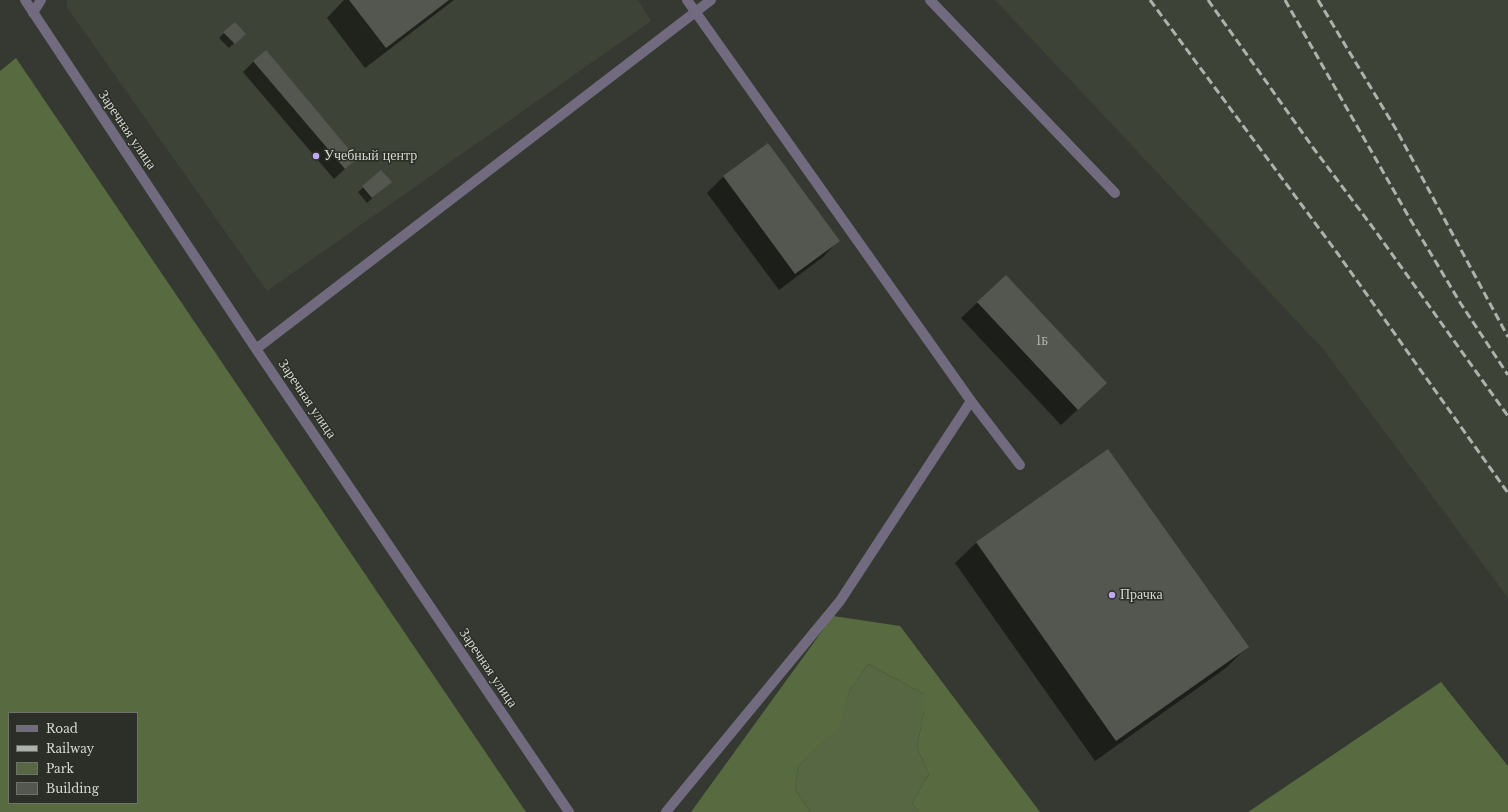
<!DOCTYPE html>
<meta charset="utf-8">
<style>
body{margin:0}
#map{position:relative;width:1508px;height:812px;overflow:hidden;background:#353931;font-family:"Libre Baskerville",serif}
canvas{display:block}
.legend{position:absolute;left:8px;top:712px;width:130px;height:92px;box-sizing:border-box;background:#2b2f27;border:1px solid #6f726b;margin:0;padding:5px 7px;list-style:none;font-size:12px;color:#d4d7d2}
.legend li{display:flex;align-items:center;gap:8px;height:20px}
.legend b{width:20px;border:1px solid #6f726b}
</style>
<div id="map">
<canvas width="1508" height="812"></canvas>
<ul class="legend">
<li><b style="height:5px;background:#726b7f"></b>Road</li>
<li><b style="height:5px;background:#aeb2ac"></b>Railway</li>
<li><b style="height:11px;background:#576643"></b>Park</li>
<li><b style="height:11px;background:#53574f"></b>Building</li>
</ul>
</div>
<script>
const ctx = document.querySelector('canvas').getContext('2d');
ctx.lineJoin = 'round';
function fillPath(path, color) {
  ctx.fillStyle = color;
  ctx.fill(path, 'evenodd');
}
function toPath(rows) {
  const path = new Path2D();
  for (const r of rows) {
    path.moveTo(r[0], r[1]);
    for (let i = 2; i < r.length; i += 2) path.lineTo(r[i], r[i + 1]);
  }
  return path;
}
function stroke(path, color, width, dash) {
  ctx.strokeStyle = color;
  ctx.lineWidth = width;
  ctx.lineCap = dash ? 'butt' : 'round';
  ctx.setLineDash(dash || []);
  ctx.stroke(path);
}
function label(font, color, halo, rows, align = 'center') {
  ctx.font = font + ' "Libre Baskerville",serif';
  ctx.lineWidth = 3;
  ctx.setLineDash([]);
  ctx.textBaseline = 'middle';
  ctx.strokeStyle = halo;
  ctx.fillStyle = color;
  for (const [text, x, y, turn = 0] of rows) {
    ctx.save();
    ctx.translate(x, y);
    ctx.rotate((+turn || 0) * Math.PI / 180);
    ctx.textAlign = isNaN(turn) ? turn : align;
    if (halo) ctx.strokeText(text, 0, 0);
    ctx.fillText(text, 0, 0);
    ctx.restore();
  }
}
const built = toPath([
 [67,0,638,0,651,21,267,291,66,6],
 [995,0,1508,0,1508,598,1323,349]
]);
const green = toPath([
 [868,664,924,694,924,712,917,747,929,774,912,803,919,812,810,812,795,789,798,766,838,727,850,690]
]);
const forest = toPath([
 [16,58,526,812,0,812,0,71],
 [9,713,137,713,137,803,9,803],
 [833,616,900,626,1040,812,919,812,912,803,929,774,917,747,924,712,924,694,868,664,850,690,839,727,798,766,795,789,810,812,691,812],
 [1441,682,1508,766,1508,812,1248,812]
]);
const shadow = toPath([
 [344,0,454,0,365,68,327,18],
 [224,33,244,34,229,48,219,38],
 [254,61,356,159,334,179,243,72],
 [768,145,839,240,823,257,779,290,707,193,723,177],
 [381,172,385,187,367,203,358,192],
 [978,302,1089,399,1061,425,961,318],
 [1108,450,1247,647,1226,668,1095,761,955,563,976,543]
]);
const building = toPath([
 [349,0,449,0,386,48],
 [235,22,246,34,235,44,223,32],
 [266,50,357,159,345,169,253,61],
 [768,143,840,241,795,274,723,176],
 [381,170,392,182,372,198,362,186],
 [1006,275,1107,383,1078,410,977,302],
 [1108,449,1249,647,1116,741,976,542]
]);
const minor = toPath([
 [25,0,256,349,569,812],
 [930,0,1115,193],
 [33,13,41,0],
 [256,349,711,0],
 [971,401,1020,465],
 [666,812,840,601,971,401,687,0]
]);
const rail = toPath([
 [1150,0,1338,254,1508,493],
 [1208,0,1314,149,1371,225,1508,416],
 [1285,0,1410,219,1461,304,1508,375],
 [1318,0,1397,131,1508,337]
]);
const markers = [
 [316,156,4,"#c2a7f2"],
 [1112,595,4,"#c2a7f2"]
];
const numberNames = [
 ["1Б",1042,342]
];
const streetNames = [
 ["Заречная улица",127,130,56],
 ["Заречная улица",307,399,56],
 ["Заречная улица",488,668,56]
];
const poiNames = [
 ["Учебный центр",324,156],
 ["Прачка",1120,595]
];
fillPath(built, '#3d4336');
fillPath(green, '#576643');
fillPath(forest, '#586a3f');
fillPath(shadow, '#0007');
fillPath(building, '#53574f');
stroke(minor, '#726b7f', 10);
stroke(rail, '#aeb2ac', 3, [8, 4]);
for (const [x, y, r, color] of markers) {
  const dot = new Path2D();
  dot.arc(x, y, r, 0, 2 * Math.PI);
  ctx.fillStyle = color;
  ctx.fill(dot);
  stroke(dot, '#2b2f27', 1.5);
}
label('12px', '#b4b7b1', null, numberNames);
label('14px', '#d4d7d2', '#2b2f27', streetNames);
label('14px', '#d4d7d2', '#2b2f27', poiNames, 'left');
</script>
